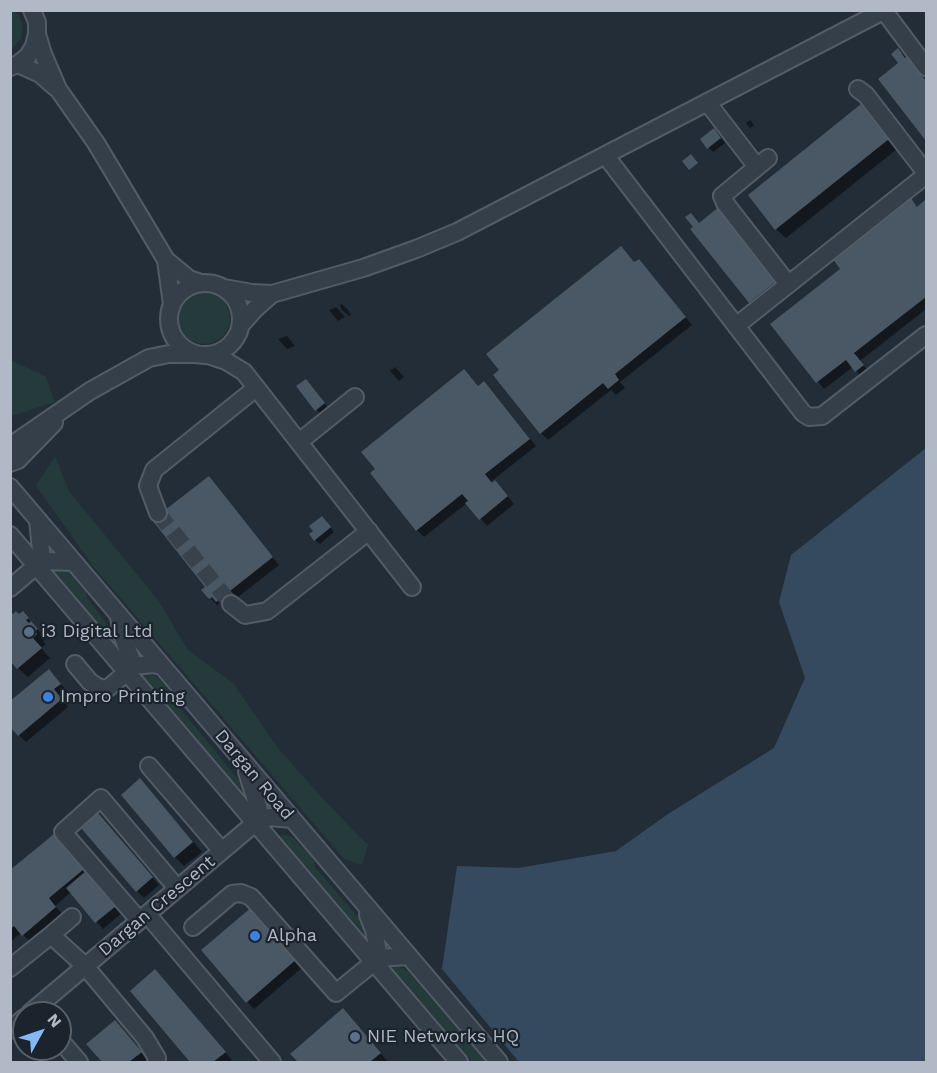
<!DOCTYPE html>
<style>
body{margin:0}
#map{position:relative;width:937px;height:1073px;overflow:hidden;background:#222d38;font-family:"Work Sans",sans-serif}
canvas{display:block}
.frame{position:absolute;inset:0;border:12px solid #b0b9c5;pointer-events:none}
.north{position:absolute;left:12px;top:1001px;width:60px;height:60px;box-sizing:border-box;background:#1b242d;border:2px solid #57606a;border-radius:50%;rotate:50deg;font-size:16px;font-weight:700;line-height:24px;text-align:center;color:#b0b9c5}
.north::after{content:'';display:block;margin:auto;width:21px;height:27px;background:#86b8f4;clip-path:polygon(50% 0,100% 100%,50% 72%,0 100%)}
</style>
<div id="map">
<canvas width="937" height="1073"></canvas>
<div class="frame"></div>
<div class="north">N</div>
</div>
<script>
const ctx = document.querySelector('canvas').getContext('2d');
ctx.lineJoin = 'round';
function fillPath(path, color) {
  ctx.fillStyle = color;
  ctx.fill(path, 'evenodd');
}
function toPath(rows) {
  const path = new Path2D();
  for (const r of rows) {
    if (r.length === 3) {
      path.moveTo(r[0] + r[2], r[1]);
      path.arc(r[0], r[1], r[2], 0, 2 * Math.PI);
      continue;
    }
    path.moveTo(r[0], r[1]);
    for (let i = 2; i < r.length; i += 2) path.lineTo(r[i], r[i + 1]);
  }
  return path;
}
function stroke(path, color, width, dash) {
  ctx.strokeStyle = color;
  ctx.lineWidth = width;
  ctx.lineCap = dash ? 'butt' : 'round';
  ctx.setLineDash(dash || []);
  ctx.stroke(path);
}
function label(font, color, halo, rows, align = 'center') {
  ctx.font = font + ' "Work Sans",sans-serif';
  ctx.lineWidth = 4.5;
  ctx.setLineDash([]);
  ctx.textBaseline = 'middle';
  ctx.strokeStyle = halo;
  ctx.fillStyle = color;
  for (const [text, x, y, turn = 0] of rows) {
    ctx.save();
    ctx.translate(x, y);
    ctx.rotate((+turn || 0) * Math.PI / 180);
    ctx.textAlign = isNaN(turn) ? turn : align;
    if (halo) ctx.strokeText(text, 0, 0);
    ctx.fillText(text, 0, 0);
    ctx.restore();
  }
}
const green = toPath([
 [11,10,17,12,23,25,21,39,11,50],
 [204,318,26],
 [11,360,46,377,55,402,11,416],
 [55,456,69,491,158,600,188,650,233,683,278,748,324,800,368,845,362,865,344,859,93,566,36,486],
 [48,566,64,566,86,591,87,598,121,642,123,655],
 [143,670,156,676,166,685,178,706,247,790,250,795,246,799,171,708,139,674],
 [282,834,292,837,309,854,315,862,314,866,373,934,371,942,280,839],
 [397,965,409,972,486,1062,472,1062,391,969]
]);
const water = toPath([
 [926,448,926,1062,519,1062,442,969,457,866,519,868,616,851,668,814,774,748,805,678,779,602,791,555]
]);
const shadow = toPath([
 [898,50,914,65,926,81,926,139,880,80,900,64],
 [861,106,897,149,786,238,776,229],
 [750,120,754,125,750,128,746,123],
 [718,135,725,143,713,152,702,140],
 [911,200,918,208,926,201,926,309,860,361,870,373,863,378,853,367,824,389,772,324,842,269],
 [700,224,784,287,757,309,695,227],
 [635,264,645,268,692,325,620,382,625,388,616,395,611,390,548,440,541,433],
 [342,304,349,311,351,315,349,316,342,310,340,305],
 [336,307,345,317,338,321,329,310],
 [287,336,295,346,287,349,278,339],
 [395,367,404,377,399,381,390,371],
 [312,388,331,411,324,417,317,410],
 [479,388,491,390,536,446,488,484,502,489,514,504,487,526,467,503,424,537,417,530],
 [209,478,279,565,224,608,220,603,217,605,211,599,219,593,207,587],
 [326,522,334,532,320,544,315,540,315,531],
 [23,613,46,639,43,641,46,644,41,648,50,658,28,677,18,668,13,615,20,616],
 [55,678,67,691,60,697,68,707,26,742,19,735],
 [149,790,202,852,184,866,175,857],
 [105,822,159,885,144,898,137,891],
 [61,843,122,913,103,929,71,892,55,906,62,914,30,941,21,933,10,942,10,872],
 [253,908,304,966,254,1009,247,1002],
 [162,978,232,1060,229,1062,192,1062,132,991],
 [350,1017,387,1061,385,1062,300,1062,292,1054],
 [121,1029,147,1060,144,1062,104,1062,88,1044]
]);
const building = toPath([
 [898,48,905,58,907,56,926,81,926,141,878,79,898,63,891,54],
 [861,104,889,139,775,230,748,195],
 [714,128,721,138,707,149,700,139],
 [691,154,698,163,689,170,682,161],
 [911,198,917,207,926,199,926,297,854,353,864,365,855,372,846,360,816,383,770,324,840,269,833,259],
 [720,206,779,279,749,303,690,229,693,227,685,217,691,213,699,223],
 [621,246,634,262,639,259,686,317,615,374,619,380,608,389,603,383,540,434,493,375,499,370,486,354],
 [464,369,478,386,484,381,530,439,485,474,492,483,495,480,508,496,479,520,465,503,468,501,462,494,416,531,370,473,375,469,361,452],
 [306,379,325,403,315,411,296,386],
 [209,476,273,557,216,602,212,597,209,599,201,590,205,587,152,520],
 [322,516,331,527,314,541,309,534,313,531,309,526],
 [10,611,13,614,16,611,19,614,23,611,29,618,26,620,29,623,31,621,38,629,35,631,37,634,33,638,42,648,17,669,10,661],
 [49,669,61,684,54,689,62,699,18,736,10,727,10,701],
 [140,778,193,842,174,858,121,795],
 [98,813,153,877,136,892,81,828],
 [54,834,84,869,49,898,56,907,22,936,14,926,10,929,10,870],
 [86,871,116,906,95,923,66,888],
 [253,906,298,958,246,1003,201,950],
 [155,969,226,1052,213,1062,190,1062,130,991],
 [343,1008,381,1053,370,1062,298,1062,290,1054],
 [115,1020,142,1052,129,1062,102,1062,86,1044]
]);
const minorTunnel = toPath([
 [158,513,231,604]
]);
const minor = toPath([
 [884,11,926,67],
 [37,34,43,54,58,89,96,143,166,260,189,279,201,283],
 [18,64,40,74,55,87],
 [10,67,18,64,28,56,34,46,37,34,37,22,32,10],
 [858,89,866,95,926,173],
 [707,102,757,167],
 [605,155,803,413,809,417,822,416,926,335],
 [768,158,722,196,725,203,788,284],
 [166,260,172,305],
 [205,319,36],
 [224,288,252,293,272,294,363,268,416,249,457,232,885,10],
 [241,325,255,309,272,294],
 [736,326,926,175],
 [208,355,226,361,244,372,412,587],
 [299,442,355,397],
 [10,446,90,391,149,358,169,354,196,354],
 [10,463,18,460,54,423],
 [10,487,499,1062],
 [158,513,148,486,154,470,256,388],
 [38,520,42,561],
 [10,535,459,1062],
 [10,588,42,561,74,562],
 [231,604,245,615,267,611,369,531],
 [119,617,122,635,134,666],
 [75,664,90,682,100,688,107,689,134,666,152,664,162,666],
 [149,766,222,851],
 [247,772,262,819],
 [147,914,272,1062],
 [368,915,374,930,379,958],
 [139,920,63,832,101,798,177,888],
 [193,927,232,894,241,893,251,897,336,993,379,958,408,956],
 [51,935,72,917],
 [10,968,51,935,85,966,145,1038,157,1058,156,1062],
 [30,1013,255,823,270,817,291,819],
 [10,1030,24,1018],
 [60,1040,79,1062]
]);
const markers = [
 [29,632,6,"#5c6f8a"],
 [48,697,6,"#3f7fe0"],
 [255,936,6,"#3f7fe0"],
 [355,1037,6,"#5c6f8a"]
];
const poiNames = [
 ["i3 Digital Ltd",41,632],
 ["Impro Printing",60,697],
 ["Alpha",267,936],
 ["NIE Networks HQ",367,1037]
];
const streetNames = [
 ["Dargan Road",254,775,50],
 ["Dargan Crescent",157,906,-40]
];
fillPath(green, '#253a3a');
fillPath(water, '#364a5f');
fillPath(shadow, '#0007');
fillPath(building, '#4a5764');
stroke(minorTunnel, '#37424d', 16, [16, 8]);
stroke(minor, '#535c66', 20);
stroke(minor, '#353f49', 16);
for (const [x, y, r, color] of markers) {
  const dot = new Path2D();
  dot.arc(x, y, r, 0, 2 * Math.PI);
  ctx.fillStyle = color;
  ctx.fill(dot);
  stroke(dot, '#1b242d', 2);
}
label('18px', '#b0b9c5', '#1b242d', poiNames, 'left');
label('18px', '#b0b9c5', '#1b242d', streetNames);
</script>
